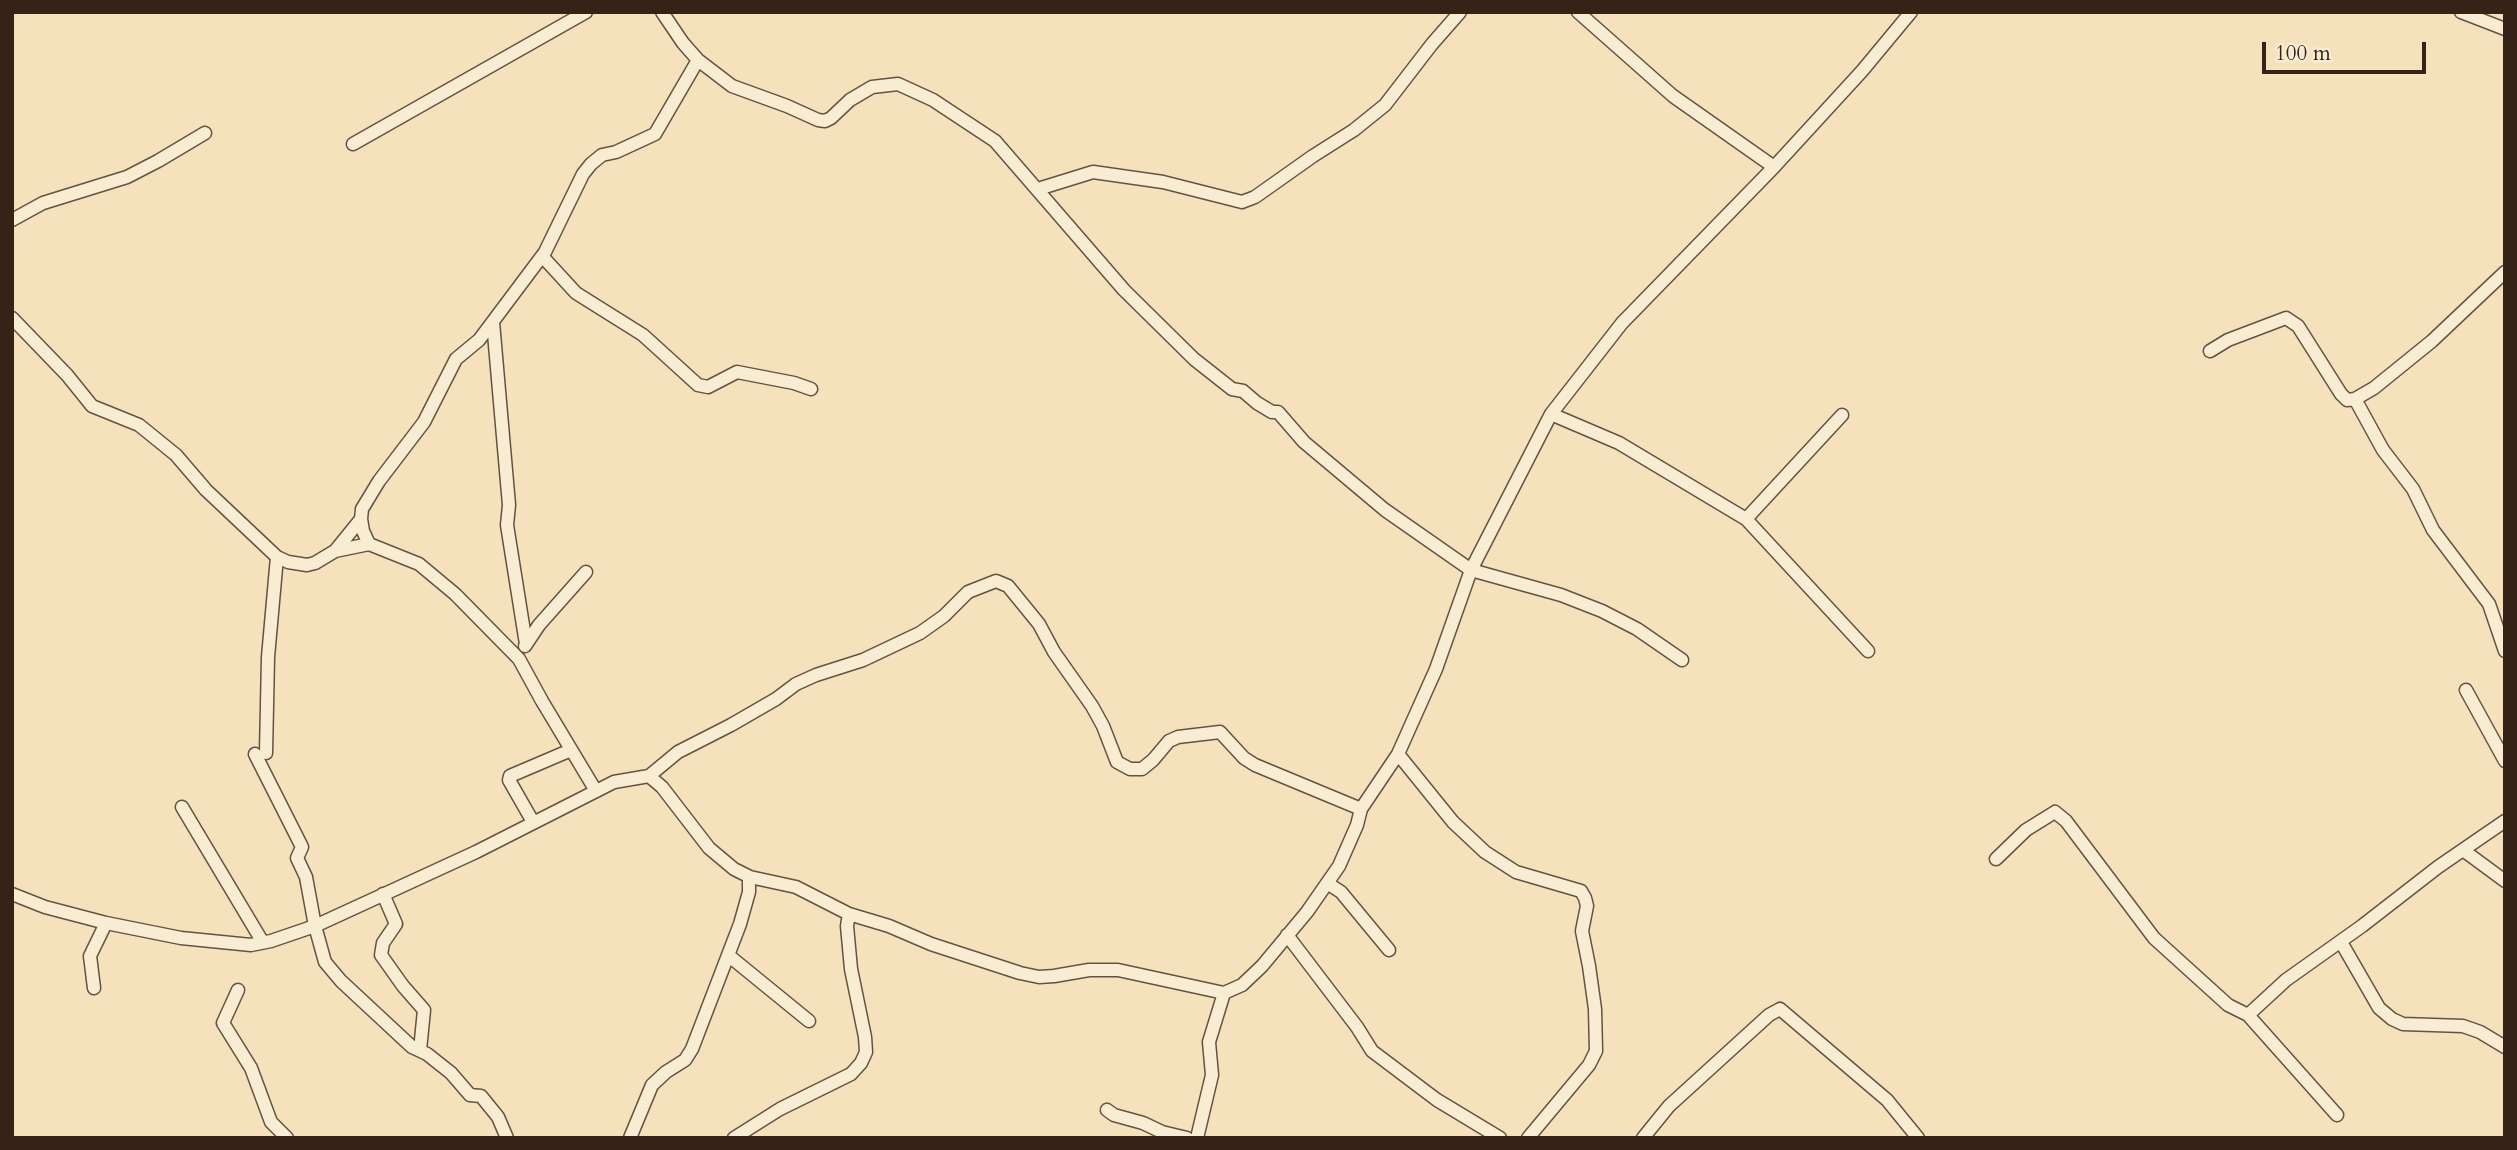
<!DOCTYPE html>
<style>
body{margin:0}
#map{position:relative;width:2517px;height:1150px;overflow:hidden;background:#f5e1bc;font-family:Cardo,serif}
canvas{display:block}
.frame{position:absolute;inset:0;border:14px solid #362318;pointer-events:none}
.scale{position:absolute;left:2262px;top:42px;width:164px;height:32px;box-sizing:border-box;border:4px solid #362318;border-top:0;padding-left:9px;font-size:21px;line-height:24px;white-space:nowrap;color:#362318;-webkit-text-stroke:5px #f8ecd3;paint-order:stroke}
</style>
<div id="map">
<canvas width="2517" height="1150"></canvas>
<div class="frame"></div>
<div class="scale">100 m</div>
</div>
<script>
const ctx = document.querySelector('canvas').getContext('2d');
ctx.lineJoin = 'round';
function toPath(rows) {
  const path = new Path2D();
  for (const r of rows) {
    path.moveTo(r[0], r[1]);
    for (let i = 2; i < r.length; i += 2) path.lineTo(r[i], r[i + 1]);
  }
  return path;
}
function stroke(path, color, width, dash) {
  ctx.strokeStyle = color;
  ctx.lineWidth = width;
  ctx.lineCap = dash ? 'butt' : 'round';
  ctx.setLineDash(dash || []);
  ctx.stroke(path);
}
const street = toPath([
 [662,12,683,43,698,60,732,86,787,106,818,120,825,121,831,118,850,100,872,87,898,84,933,100,995,141,1124,290,1194,359,1232,389,1243,391,1257,403,1272,412,1278,412,1304,442,1385,510,1471,570,1561,595,1602,611,1637,629,1682,660],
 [1578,12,1673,96,1774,167],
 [2461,12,2505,29],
 [353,144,586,12],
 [1038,189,1093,172,1163,182,1242,202,1255,197,1313,156,1354,130,1385,105,1432,44,1460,12],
 [12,220,43,203,127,177,158,161,205,133],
 [542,256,576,293,643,335,698,385,708,387,737,372,794,383,811,389],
 [12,318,67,375,92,406,139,425,176,455,206,490,277,557,288,562,307,565,315,563,335,551,369,544],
 [493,322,509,505,507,525,526,644],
 [2210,351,2228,340,2286,318,2298,326,2341,394,2347,400,2355,399,2374,388,2432,341,2505,272],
 [2355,399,2383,450,2413,489,2433,530,2489,604,2505,651],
 [1551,414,1619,443,1746,519,1868,651],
 [1746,519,1842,415],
 [335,551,361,519],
 [525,646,539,625,586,572],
 [2466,690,2505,761],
 [266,753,268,657,277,557],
 [255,754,302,847,297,858,306,877,315,926,325,962,341,981,412,1047,427,1054,451,1073,470,1095,481,1096,498,1117,507,1138],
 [1398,754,1453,822,1485,852,1516,872,1581,891,1585,898,1587,906,1582,931,1589,966,1595,1009,1596,1051,1589,1065,1528,1138],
 [649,776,662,787,709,848,734,869,750,877,796,887,849,914,847,926,851,969,865,1037,866,1052,861,1063,851,1074,780,1109,734,1138],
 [596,791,542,701,519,659,455,594,419,564,369,544,363,531,361,519,362,509,379,481,424,422,456,359,479,340,545,252,583,174,591,164,602,155,616,152,655,134,698,60],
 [182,807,262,941],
 [533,822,509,780,510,776,571,750],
 [2463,850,2505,881],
 [1996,859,2026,830,2055,812,2066,821,2154,938,2228,1005,2248,1015,2337,1115],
 [1327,883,1341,892,1389,950],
 [12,894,45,907,106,923,181,938,251,945,271,941,315,926,476,852,614,782,649,776,678,752,731,725,776,699,796,684,816,675,863,660,920,633,944,616,968,592,996,581,1008,586,1039,624,1054,652,1092,706,1103,726,1117,762,1130,769,1142,769,1153,760,1169,741,1178,737,1220,732,1244,758,1255,765,1361,809],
 [383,894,396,924,383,943,381,955,403,986,424,1010,420,1050],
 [849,914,889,926,931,944,1020,973,1039,977,1054,976,1089,970,1118,970,1224,993],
 [1287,935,1357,1027,1372,1051,1437,1100,1500,1138],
 [2341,942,2379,1008,2392,1019,2403,1024,2463,1026,2480,1032,2505,1047],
 [728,955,809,1021],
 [94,988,90,956,106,923],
 [238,990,223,1023,251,1068,271,1122,287,1138],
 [2248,1015,2286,980,2362,926,2438,867,2505,821],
 [1107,1110,1114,1115,1143,1123,1162,1132,1187,1138],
 [630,1138,652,1085,666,1072,685,1060,692,1049,740,924,749,892,749,877],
 [1197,1138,1212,1075,1209,1042,1224,993,1242,985,1262,966,1307,912,1339,866,1357,825,1361,809,1398,754,1436,669,1471,570,1551,414,1622,323,1774,167,1862,71,1911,12],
 [1643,1138,1669,1106,1769,1015,1780,1009,1887,1100,1918,1138]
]);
stroke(street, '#665241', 15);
stroke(street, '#f8ecd3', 12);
</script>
